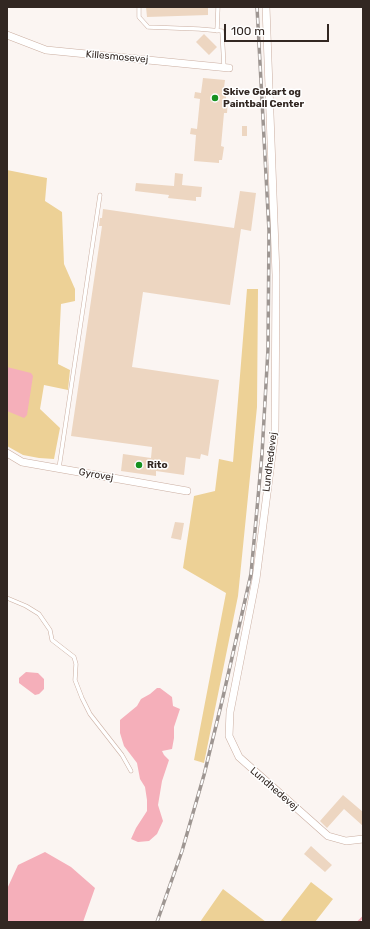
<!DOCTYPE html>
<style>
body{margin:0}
#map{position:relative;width:370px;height:929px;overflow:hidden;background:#fbf5f2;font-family:Rubik,sans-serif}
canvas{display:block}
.frame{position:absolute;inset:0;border:8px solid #322722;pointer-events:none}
.scale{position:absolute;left:224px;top:24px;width:105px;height:18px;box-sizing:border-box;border:2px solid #322722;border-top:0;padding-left:5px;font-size:12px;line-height:14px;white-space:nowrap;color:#322722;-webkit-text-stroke:3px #fff;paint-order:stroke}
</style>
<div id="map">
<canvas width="370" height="929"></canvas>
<div class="frame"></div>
<div class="scale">100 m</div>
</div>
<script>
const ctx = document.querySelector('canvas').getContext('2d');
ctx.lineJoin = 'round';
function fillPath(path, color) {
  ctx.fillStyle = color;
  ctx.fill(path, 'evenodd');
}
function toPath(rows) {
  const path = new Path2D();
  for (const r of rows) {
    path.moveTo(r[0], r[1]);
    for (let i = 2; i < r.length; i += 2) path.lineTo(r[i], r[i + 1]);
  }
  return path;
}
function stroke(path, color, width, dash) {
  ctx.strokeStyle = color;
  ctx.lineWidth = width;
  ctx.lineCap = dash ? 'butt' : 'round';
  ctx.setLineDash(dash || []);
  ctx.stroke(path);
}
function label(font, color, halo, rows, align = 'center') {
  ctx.font = font + ' Rubik,sans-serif';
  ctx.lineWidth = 3;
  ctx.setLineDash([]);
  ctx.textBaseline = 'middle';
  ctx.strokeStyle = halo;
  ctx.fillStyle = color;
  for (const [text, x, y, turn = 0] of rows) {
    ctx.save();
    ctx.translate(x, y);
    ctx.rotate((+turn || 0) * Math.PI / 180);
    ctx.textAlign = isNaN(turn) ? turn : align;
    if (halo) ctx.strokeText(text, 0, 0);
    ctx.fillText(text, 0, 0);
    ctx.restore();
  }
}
const green = toPath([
 [7,170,47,178,45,201,62,212,64,264,75,289,75,301,61,304,58,364,70,370,68,390,44,385,40,409,60,428,54,459,39,458,23,455,7,446],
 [247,289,258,289,257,407,238,596,204,763,194,760,226,593,183,568,194,496,215,491,219,459,233,462],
 [311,882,333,899,315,922,280,922],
 [223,889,266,922,200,922]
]);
const water = toPath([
 [7,367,31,373,33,376,27,415,24,418,7,411],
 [26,672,38,673,44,679,44,689,39,694,35,695,19,683,19,678],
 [157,688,160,688,172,697,173,706,180,709,174,727,174,738,172,749,162,751,164,755,169,760,162,781,158,805,163,821,157,834,149,841,138,842,131,839,136,828,147,811,147,800,145,787,140,779,137,763,124,746,120,733,120,720,137,706,141,699,150,694],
 [45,852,71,867,95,888,83,922,7,922,7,889,18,865]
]);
const stream = toPath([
 [358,922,363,917]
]);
const building = toPath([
 [146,7,208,7,208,15,147,17],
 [204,34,217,47,209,55,196,42],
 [203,78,225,80,223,95,226,96,226,99,228,99,227,113,224,113,221,146,224,147,222,160,219,160,219,163,194,161,196,135,190,134,191,128,197,129,200,99,194,98,195,92,201,93],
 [242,126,247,126,247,136,242,136],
 [175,173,183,174,182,185,202,187,201,197,196,197,196,201,168,198,169,195,135,191,136,183,174,186],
 [240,191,256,193,251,231,241,229,230,305,143,292,132,367,219,380,208,456,201,454,200,459,186,457,184,475,156,471,156,476,121,471,123,454,151,458,152,447,71,436,102,226,99,226,100,218,102,218,103,209,234,228],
 [175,522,184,523,181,540,171,538],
 [343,795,363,812,363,826,344,809,327,828,320,821],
 [311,846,332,865,325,872,304,854]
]);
const lane = toPath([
 [139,7,139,17,148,27,199,29,222,31,224,67],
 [217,31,218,7],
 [59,468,100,195],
 [7,598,26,606,39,614,50,630,52,640,74,657,76,664,75,680,82,698,90,714,122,755,131,771]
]);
const street = toPath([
 [266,7,276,275,275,431,256,579,230,712,229,736,239,757,328,836,346,841,363,839],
 [7,35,46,50,229,68],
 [7,453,22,462,187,491]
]);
const rail = toPath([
 [157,922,182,851,204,775,223,697,251,574,262,454,268,349,269,231,257,7]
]);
const markers = [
 [215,98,4,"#169120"],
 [139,465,4,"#169120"]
];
const streetNames = [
 ["Killesmosevej",117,57,5],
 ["Lundhedevej",270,462,-83],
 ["Gyrovej",96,475,10],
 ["Lundhedevej",274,789,41]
];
const poiNames = [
 ["Skive Gokart og",223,92],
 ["Paintball Center",223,104],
 ["Rito",147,465]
];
fillPath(green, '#edd196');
fillPath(water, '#f5afba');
stroke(stream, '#f5afba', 2);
fillPath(building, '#edd6c1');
stroke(lane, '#caaea1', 4.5);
stroke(street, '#caaea1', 8);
stroke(lane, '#fff', 3.5);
stroke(street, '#fff', 7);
stroke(rail, '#9e9692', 3.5);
stroke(rail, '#fff', 2, [6]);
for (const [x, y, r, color] of markers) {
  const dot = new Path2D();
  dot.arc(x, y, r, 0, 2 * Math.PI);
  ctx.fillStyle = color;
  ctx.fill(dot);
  stroke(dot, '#fff', 1.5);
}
label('10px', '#322722', '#fff', streetNames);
label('bold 10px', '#322722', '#fff', poiNames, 'left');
</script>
